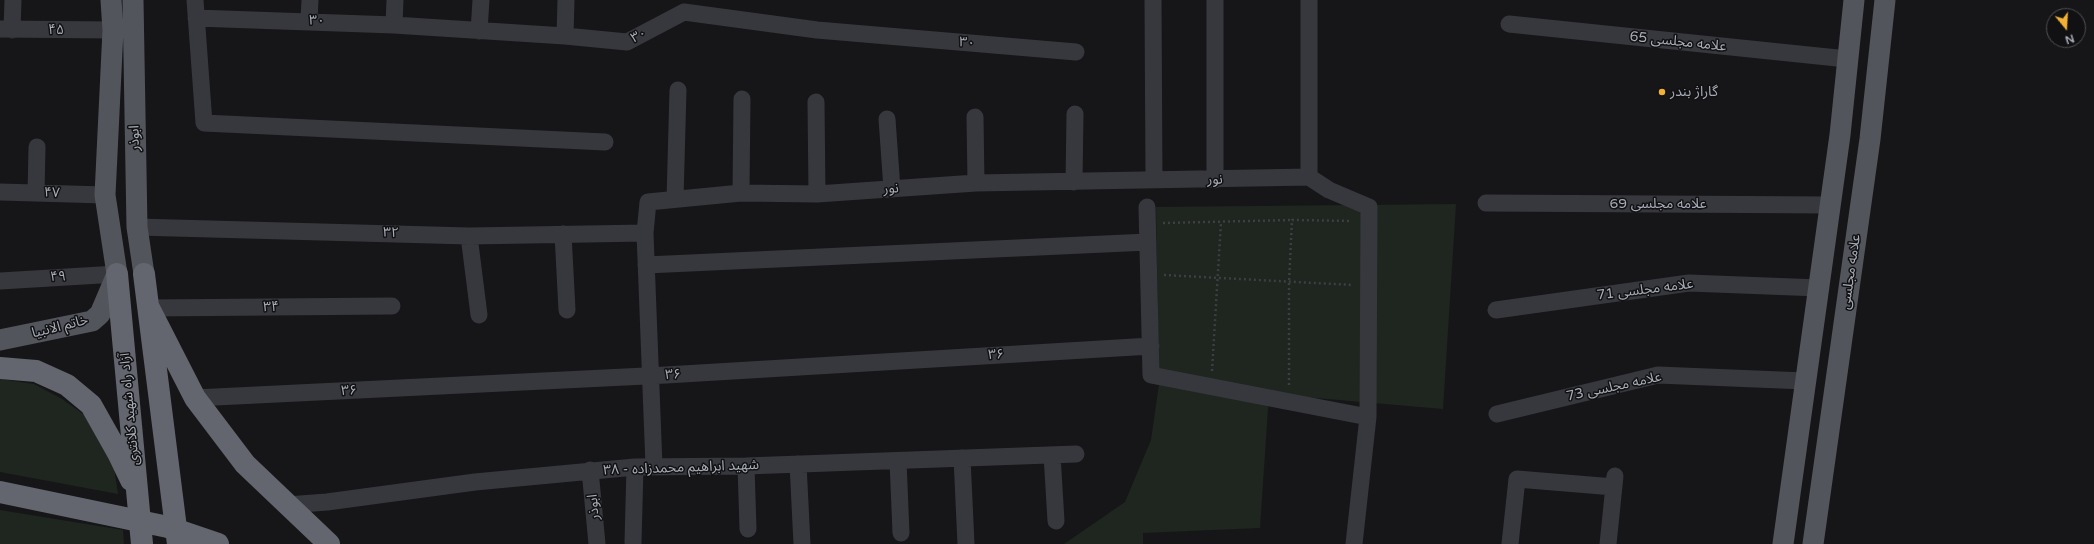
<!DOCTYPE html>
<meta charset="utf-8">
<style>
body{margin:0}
#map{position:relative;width:2094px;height:544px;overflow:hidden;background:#161618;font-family:"Varela Round",sans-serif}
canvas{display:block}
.north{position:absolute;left:2046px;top:8px;width:40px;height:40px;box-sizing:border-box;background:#111113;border:1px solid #4d4f55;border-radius:50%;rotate:162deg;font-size:11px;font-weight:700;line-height:16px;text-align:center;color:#a8adb8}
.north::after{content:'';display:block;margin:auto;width:14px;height:18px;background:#f2b134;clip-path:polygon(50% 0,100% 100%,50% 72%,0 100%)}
</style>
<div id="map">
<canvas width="2094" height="544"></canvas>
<div class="north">N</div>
</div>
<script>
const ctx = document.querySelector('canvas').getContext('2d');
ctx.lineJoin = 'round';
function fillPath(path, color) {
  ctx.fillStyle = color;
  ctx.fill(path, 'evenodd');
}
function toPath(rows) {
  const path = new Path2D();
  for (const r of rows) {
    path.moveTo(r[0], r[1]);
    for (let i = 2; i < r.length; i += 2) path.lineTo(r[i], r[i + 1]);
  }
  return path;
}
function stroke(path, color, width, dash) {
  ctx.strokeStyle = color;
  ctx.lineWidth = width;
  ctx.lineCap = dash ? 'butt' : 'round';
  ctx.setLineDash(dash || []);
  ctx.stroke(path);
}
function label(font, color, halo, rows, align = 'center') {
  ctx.font = font + ' "Varela Round","Noto Sans Arabic",sans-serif';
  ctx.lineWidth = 3;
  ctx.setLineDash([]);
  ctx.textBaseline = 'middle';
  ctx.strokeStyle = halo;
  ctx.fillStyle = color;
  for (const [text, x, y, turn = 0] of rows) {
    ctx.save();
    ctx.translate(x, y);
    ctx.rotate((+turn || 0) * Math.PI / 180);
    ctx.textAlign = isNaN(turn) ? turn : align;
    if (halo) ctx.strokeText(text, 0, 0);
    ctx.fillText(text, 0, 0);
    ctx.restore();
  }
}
const green = toPath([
 [1456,204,1443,409,1269,394,1260,528,1143,533,1143,544,1064,544,1125,502,1151,440,1159,384,1156,207],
 [0,379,34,384,62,399,89,418,114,467,118,494,0,472],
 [0,510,123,530,124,544,0,544]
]);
const path = toPath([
 [1163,223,1292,220],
 [1164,275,1353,285],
 [1212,371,1221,222],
 [1289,385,1289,282,1292,220,1352,221]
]);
const minor = toPath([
 [195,0,204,123,605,142],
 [1153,0,1154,179],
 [1215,0,1215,180],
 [1309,0,1309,177],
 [196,18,394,25,565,36,627,42,684,12,817,30,1076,52],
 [309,20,310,0],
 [1509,24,1847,59],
 [394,25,395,0],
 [0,29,113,30],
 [12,30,13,0],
 [479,31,481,0],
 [565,36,566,0],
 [816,102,817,194],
 [975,117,976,183],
 [887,119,892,189],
 [1309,177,1329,190,1369,207,1368,417],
 [1074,182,1075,114],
 [0,192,105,195],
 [36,193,37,147],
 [741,193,742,99],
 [675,199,678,90],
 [1486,203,1830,205],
 [1147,207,1151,375,1368,417,1354,544],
 [137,227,469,236,645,233],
 [563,234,567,310],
 [469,236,479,315],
 [646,265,1148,242],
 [0,281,117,274],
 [149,308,392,306],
 [1496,310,1689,283,1819,288],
 [195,398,666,375,1151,346],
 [1497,414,1658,375,1805,381],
 [1052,455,1056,521],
 [962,458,966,544],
 [898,461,901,533],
 [798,464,802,544],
 [654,466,645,233,648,202,741,193,817,194,976,183,1309,177],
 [746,466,748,529],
 [590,470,597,544],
 [287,505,327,502,475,482,635,467,746,466,1076,454],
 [633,542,635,467],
 [1510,544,1517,479,1614,487],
 [1608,544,1615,476]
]);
const major = toPath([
 [133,0,137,227,144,274],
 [0,340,92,321,100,314,117,274,105,195,113,30,111,0],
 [1783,544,1840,135,1854,0],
 [1813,544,1870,139,1885,0]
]);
const highway = toPath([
 [117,274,142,544],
 [144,274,178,544],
 [149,308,195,398,245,464,329,544],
 [0,368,36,371,67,385,91,405,118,453,131,480]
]);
const highwayBridge = toPath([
 [0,492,168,527,218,544]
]);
const markers = [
 [1662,92,4,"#f2b134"]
];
const streetNames = [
 ["۳۰",317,21,2],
 ["۴۵",56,30],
 ["۳۰",639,36,-26],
 ["علامه مجلسی 65",1678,42,6],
 ["۳۰",967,43,5],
 ["ابوذر",135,138,-91],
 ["نور",1215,180,-1],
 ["نور",891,189,-4],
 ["۴۷",52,193,2],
 ["علامه مجلسی 69",1658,204],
 ["۳۲",391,233,2],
 ["علامه مجلسی",1851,272,-82],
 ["۴۹",58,277,-3],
 ["علامه مجلسی 71",1645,290,-7],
 ["۳۴",271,307],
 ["خاتم الانبیا",60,327,-14],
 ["۳۶",996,355,-3],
 ["۳۶",673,375,-3],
 ["علامه مجلسی 73",1614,387,-12],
 ["۳۶",349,391,-3],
 ["آزاد راه شهید کلانتری",130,409,-95],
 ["شهید ابراهیم محمدزاده - ۳۸",681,468,-2],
 ["ابوذر",594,507,-95]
];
const poiNames = [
 ["گاراژ بندر",1670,92]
];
fillPath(green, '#1e261f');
stroke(path, '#3d3f44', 2.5, [2, 3]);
stroke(minor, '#37383d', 17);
stroke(major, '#53555c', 21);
stroke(highway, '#63666e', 22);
stroke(highwayBridge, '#63666e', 22);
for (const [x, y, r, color] of markers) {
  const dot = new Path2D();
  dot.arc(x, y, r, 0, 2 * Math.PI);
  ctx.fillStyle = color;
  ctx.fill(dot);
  stroke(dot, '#111113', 1.5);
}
label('14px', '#a8adb8', '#111113', streetNames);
label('14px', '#a8adb8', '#111113', poiNames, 'left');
</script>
